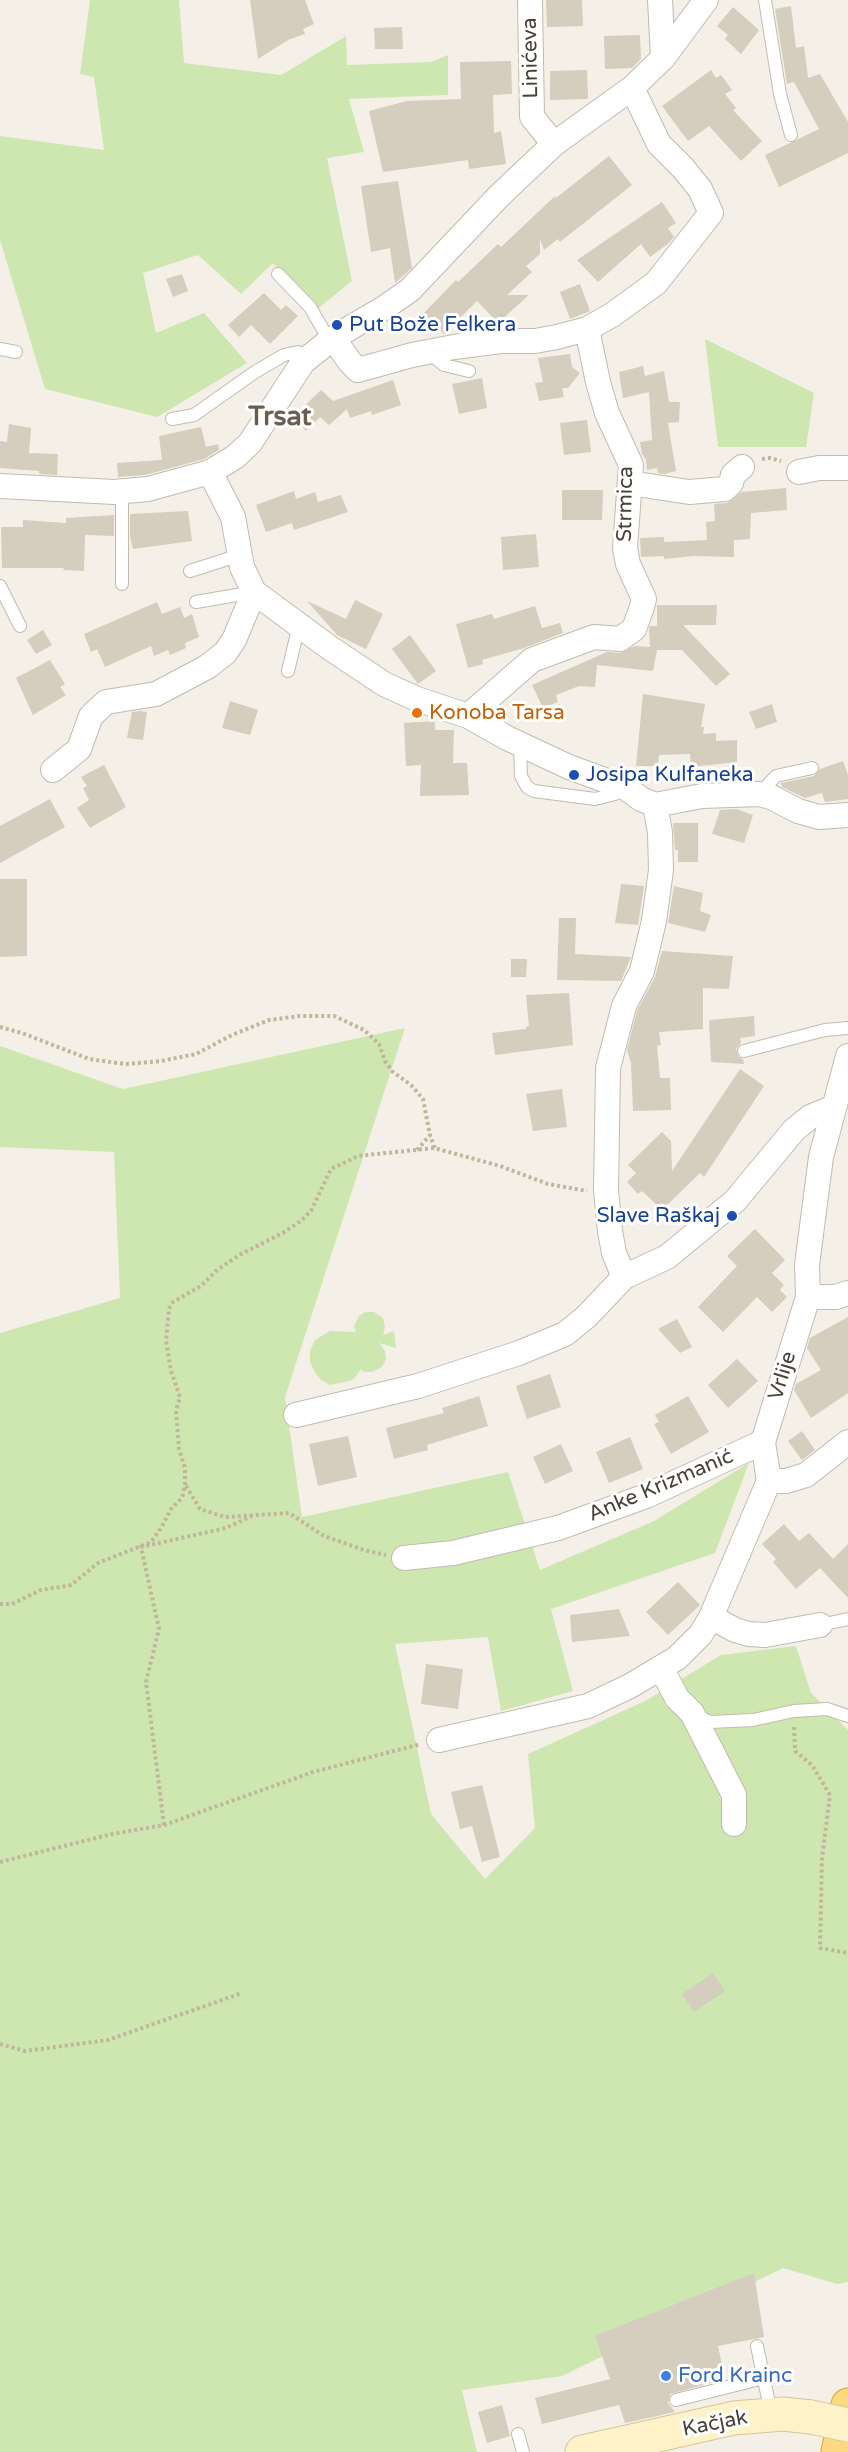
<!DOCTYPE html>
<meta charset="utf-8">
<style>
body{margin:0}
canvas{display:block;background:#f4f0e8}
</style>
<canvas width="848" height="2452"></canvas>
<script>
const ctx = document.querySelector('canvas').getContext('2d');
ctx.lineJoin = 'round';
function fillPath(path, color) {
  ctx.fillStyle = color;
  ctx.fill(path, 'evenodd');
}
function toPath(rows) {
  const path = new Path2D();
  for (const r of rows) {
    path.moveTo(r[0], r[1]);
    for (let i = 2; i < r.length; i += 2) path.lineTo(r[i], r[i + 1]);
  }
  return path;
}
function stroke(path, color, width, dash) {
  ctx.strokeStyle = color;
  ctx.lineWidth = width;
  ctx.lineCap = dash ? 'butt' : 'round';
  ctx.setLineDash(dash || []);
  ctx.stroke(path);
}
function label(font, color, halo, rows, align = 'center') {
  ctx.font = font + ' "Varela Round",sans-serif';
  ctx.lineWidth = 6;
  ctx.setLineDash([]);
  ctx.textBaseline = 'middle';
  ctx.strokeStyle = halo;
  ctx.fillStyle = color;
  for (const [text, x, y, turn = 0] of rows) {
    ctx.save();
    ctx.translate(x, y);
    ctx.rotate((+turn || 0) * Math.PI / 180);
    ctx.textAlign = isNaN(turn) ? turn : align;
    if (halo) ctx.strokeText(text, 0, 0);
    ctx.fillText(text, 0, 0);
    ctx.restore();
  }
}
const green = toPath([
 [90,0,179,0,184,63,281,75,346,36,347,65,431,62,448,55,448,95,349,99,364,152,327,158,352,281,311,314,273,263,241,294,198,255,143,273,156,333,204,313,247,363,157,417,45,389,0,240,0,136,104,150,94,77,80,74],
 [705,339,814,393,806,447,718,447],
 [405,1028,285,1397,302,1517,508,1472,540,1570,654,1521,749,1463,715,1553,551,1609,573,1691,501,1711,488,1637,395,1644,431,1814,485,1879,535,1828,528,1754,645,1701,721,1655,796,1646,811,1693,848,1730,848,2282,837,2284,783,2268,562,2376,462,2390,477,2452,0,2452,0,1333,120,1298,114,1152,0,1147,0,1046,123,1089],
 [365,1312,374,1312,383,1318,385,1327,383,1335,394,1331,396,1348,379,1343,385,1351,386,1359,382,1367,372,1372,364,1372,361,1369,355,1378,349,1381,330,1385,321,1380,314,1371,310,1361,310,1351,315,1340,330,1331,356,1332,354,1326,359,1316]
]);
const building = toPath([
 [250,0,305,0,314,24,303,29,305,34,288,40,258,59],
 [546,0,582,0,583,26,547,27],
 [791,6,796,48,804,46,808,78,820,74,848,122,848,153,779,187,765,155,819,129,794,82,787,84,775,9],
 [733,7,759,30,741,54,725,39,728,35,717,26],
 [402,27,403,49,375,49,374,28],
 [640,35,641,59,632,68,605,69,604,36],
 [511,61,512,94,493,95,494,133,501,131,506,164,469,169,468,160,383,172,369,111,407,101,461,99,460,62],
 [587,70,588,99,550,100,550,71],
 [711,70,716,78,721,75,732,90,725,94,736,108,733,110,762,141,741,161,709,126,688,141,662,106],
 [609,156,632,185,560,242,558,239,544,250,540,239,540,254,526,266,532,272,507,295,529,295,498,323,477,301,444,334,423,314,456,280,458,282,498,244,501,247,555,196,556,198],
 [398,181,412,268,395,283,390,248,371,252,361,186],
 [662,202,676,223,668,228,674,237,669,243,650,257,641,244,598,282,577,260],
 [182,274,188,291,173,297,166,279],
 [580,284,590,311,570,319,560,292],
 [264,293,281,310,286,305,298,316,270,344,251,325,239,337,228,325],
 [570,354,572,367,580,373,568,388,562,388,564,397,539,401,535,383,543,382,538,358],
 [643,366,645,376,664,371,669,402,680,402,679,422,668,423,676,471,664,474,658,473,657,468,647,470,646,460,642,454,640,442,652,440,649,392,623,398,619,372],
 [482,378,487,408,459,414,452,384],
 [393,380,401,405,372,415,371,411,350,418,347,409,329,425,320,417,306,431,293,417,321,390,333,401],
 [587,420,591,452,564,455,560,423],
 [9,424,31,428,29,453,58,454,57,475,39,474,39,471,0,468,0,441,7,442],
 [201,427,206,447,218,444,219,450,204,459,145,475,118,477,117,463,162,460,159,436],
 [786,488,787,510,751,513,750,539,734,540,734,557,693,556,664,559,664,542,707,540,706,522,715,521,714,504,727,503,742,492],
 [562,490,603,490,602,520,562,520],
 [294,491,296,499,315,492,318,502,341,495,348,512,294,530,292,523,266,532,256,505],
 [188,511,192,541,133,549,130,536,130,514],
 [114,515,114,536,85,535,84,571,63,570,64,568,2,568,1,527,23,527,23,520,66,523,66,518],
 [536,534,539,567,503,570,501,537],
 [664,537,664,556,641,557,640,538],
 [355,600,383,614,366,649,337,635,307,601,346,619],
 [157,602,162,614,180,607,184,618,192,614,199,637,185,643,186,648,170,655,168,650,154,656,151,646,105,667,97,649,91,652,84,634],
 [657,605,717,605,716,625,683,625,730,674,716,686,682,650,657,650,653,671,597,665,595,687,579,686,556,695,558,702,543,708,532,685,607,652,620,653,635,646,650,647,649,628,650,626,657,626],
 [535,606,542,628,560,623,563,633,524,648,482,660,483,664,468,668,456,624,492,614,494,619],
 [43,630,52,645,36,654,27,640],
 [410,635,436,671,418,684,392,649],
 [50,660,65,684,60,687,66,695,33,715,16,678],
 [643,694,705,704,701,727,704,727,703,734,716,733,716,741,737,740,737,762,691,767,690,754,659,755,658,766,636,766],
 [230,701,258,710,250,735,222,728],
 [772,704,777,722,756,729,749,712],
 [140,711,147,712,143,740,127,738,132,712],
 [435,721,435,730,454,730,453,763,467,763,469,795,420,796,421,765,406,766,404,723],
 [843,761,848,775,848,799,825,802,822,793,805,798,782,787,781,783,814,776,820,769],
 [104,765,126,807,90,828,77,808,89,800,83,788,87,786,81,777],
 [50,799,65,827,0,863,0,826],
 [736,809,753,815,744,843,712,834,720,810],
 [673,823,698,823,698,862,678,862,678,850,675,850],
 [0,879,27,879,27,956,0,957],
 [621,884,644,886,638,925,615,923],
 [674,886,703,893,700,911,711,915,705,932,668,923],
 [559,918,576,918,575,954,631,957,621,981,557,980],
 [662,951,733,956,729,989,703,988,703,1029,659,1032,661,1045,657,1046,660,1078,670,1078,671,1110,633,1111,631,1063,627,1050,637,1011,655,977],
 [511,959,527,959,526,977,511,977],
 [569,993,573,1045,495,1055,492,1033,526,1029,526,1027,529,1026,526,995],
 [754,1016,755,1036,740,1038,741,1043,736,1049,738,1056,743,1059,744,1064,711,1062,709,1020],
 [740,1069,764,1086,704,1177,700,1173,662,1210,642,1191,638,1194,627,1182,636,1173,628,1165,662,1132,671,1141,672,1171],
 [562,1089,567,1127,533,1131,526,1094],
 [755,1229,785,1260,772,1273,784,1285,780,1290,787,1297,772,1312,757,1297,723,1332,698,1307,737,1266,727,1256],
 [848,1317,848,1393,811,1418,794,1390,796,1384,821,1370,807,1348,810,1338],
 [677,1319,692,1347,680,1353,658,1329],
 [737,1359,758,1381,728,1408,708,1385],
 [550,1374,561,1407,527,1419,516,1386],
 [479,1396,488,1426,427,1445,428,1450,394,1459,386,1428,444,1413,442,1408],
 [688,1396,709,1432,671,1454,654,1424,659,1422,655,1415],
 [802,1431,815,1450,802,1460,788,1441],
 [348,1436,357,1477,318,1486,309,1444],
 [630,1437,643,1469,609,1483,596,1452],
 [561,1444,573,1471,545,1484,533,1457],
 [784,1524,799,1541,809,1533,833,1559,848,1544,848,1598,820,1568,796,1589,773,1562,776,1559,762,1544],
 [678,1582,700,1605,668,1635,646,1612],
 [619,1609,630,1636,572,1642,570,1615],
 [426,1664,463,1669,458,1709,421,1704],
 [482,1785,500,1857,482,1862,472,1826,460,1829,451,1792],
 [713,1973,725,1991,694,2012,682,1994],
 [754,2273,764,2337,718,2346,725,2379,670,2394,668,2403,675,2412,625,2423,619,2405,542,2424,535,2398,610,2379,595,2336],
 [502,2405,510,2436,487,2443,478,2412]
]);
const path = toPath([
 [762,459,770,458,781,461],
 [0,1027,22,1033,89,1059,125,1064,161,1061,196,1054,232,1035,269,1020,300,1016,334,1016,364,1030,379,1044,385,1061,393,1072,411,1085,423,1099,430,1135,435,1149],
 [417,1150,430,1135],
 [186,1486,200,1509,225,1517,289,1513,324,1536,364,1550,386,1555],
 [0,1604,12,1604,41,1590,71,1585,98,1563,151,1542,161,1528,171,1509,182,1498,185,1485,185,1468,179,1449,176,1411,180,1397,171,1371,166,1341,169,1309,173,1302,201,1286,217,1270,241,1254,283,1233,302,1220,311,1211,331,1169,358,1156,434,1148,500,1166,548,1184,587,1191],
 [794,1727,795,1751,812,1765,830,1795,822,1858,820,1948,848,1953],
 [164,1825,146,1682,159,1629,141,1547,226,1528,252,1516],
 [0,1862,112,1834,164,1825,313,1772,421,1744],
 [0,2044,25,2051,108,2040,242,1993]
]);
const service = toPath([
 [765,0,780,94,791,135],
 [278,274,310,307,329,340],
 [0,349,16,352],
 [428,352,444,365,469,371],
 [172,419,194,415,255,372,284,355,298,352,308,357],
 [190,571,240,555],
 [122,584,122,491],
 [0,586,20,626],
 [196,602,254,592],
 [288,671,299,625],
 [520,743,521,776,527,787,534,791,595,799,615,794,625,788],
 [759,794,776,776,812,768],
 [744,1051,825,1030,848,1028],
 [820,1625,848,1619],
 [696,1715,710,1722,753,1720,794,1711,827,1709,848,1716],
 [757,2346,771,2413],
 [676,2400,764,2378],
 [518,2434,523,2452]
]);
const minor = toPath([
 [530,0,532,117,554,144],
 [660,0,663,58],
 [333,338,350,362,358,370,412,355,454,347,501,341,535,341,557,337,587,329,612,315,656,283,711,213,700,189,683,168,659,144,632,88],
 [210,472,233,517,242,567,254,592,330,648,384,684,417,699,468,716,507,738,569,767,626,788,641,799,655,805],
 [799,472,819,468,848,468],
 [630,483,689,492,725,489,731,483,733,475,742,467],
 [0,486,114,492,148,489,210,472,235,457,250,443,303,362,333,338,384,308,410,290,499,196,554,144,632,88,663,58,706,0],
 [468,716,532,660,594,637,620,639,634,629,641,610,644,599,628,564,625,548,631,465,607,413,598,382,587,329],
 [53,770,79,749,91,716,106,702,156,694,207,667,225,653,234,640,254,592],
 [655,805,702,796,759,794,771,797,798,811,819,817,848,815],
 [624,1277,614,1253,610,1231,606,1191,608,1068,624,1006,642,971,654,921,661,870,660,832,655,805],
 [808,1297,836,1297,848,1293],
 [296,1415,418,1386,519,1353,565,1334,586,1317,624,1277,667,1257,735,1201,794,1130,810,1117,834,1107],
 [769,1481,786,1481,806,1475,848,1442],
 [404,1558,453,1553,558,1528,646,1496,763,1442],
 [711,1617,735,1630,749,1634,765,1635,820,1625],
 [661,1668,677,1698,692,1713,734,1795,734,1824],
 [439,1740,588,1706,630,1686,677,1658,701,1634,711,1617,769,1481,763,1442,808,1297,807,1265,821,1157,848,1056]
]);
const secondary = toPath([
 [582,2452,734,2418,783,2414,811,2417]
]);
const trunk = toPath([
 [838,2452,848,2405]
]);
const secondaryBridge = toPath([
 [811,2417,848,2425]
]);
const markers = [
 [337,325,6,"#1a4fb4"],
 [417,713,6,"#e8710a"],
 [574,775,6,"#1a4fb4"],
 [732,1216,6,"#1a4fb4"],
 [666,2376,6,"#3f7fe0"]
];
const streetNames = [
 ["Linićeva",531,58,-91],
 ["Strmica",626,504,-89],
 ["Vrlije",783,1376,-73],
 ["Anke Krizmanić",661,1486,-23],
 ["Kačjak",715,2424,-11]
];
const transitNames = [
 ["Put Bože Felkera",349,325],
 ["Josipa Kulfaneka",586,775],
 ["Slave Raškaj",720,1216,"right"]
];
const foodNames = [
 ["Konoba Tarsa",429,713]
];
const shopNames = [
 ["Ford Krainc",678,2376]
];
const districtNames = [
 ["Trsat",280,418]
];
fillPath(green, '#cee7b1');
fillPath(building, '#d5cdbd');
stroke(service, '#c2bbae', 14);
stroke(minor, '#c2bbae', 26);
stroke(secondary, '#d3c599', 35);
stroke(trunk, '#dca43a', 35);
stroke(path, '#c1b59c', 4, [3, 3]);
stroke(service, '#fff', 12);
stroke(minor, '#fff', 24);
stroke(secondary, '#fef2c8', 33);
stroke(trunk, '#fcd982', 33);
stroke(secondaryBridge, '#d3c599', 35, []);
stroke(secondaryBridge, '#fef2c8', 33);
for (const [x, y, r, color] of markers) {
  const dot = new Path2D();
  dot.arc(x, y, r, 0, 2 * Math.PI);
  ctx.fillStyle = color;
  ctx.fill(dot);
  stroke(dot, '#fff', 2);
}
label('21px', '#474137', '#fff', streetNames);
label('21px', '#164399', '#fff', transitNames, 'left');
label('21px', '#c56008', '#fff', foodNames, 'left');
label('21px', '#366cbe', '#fff', shopNames, 'left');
label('bold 27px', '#6a5f4e', '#fff', districtNames);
</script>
